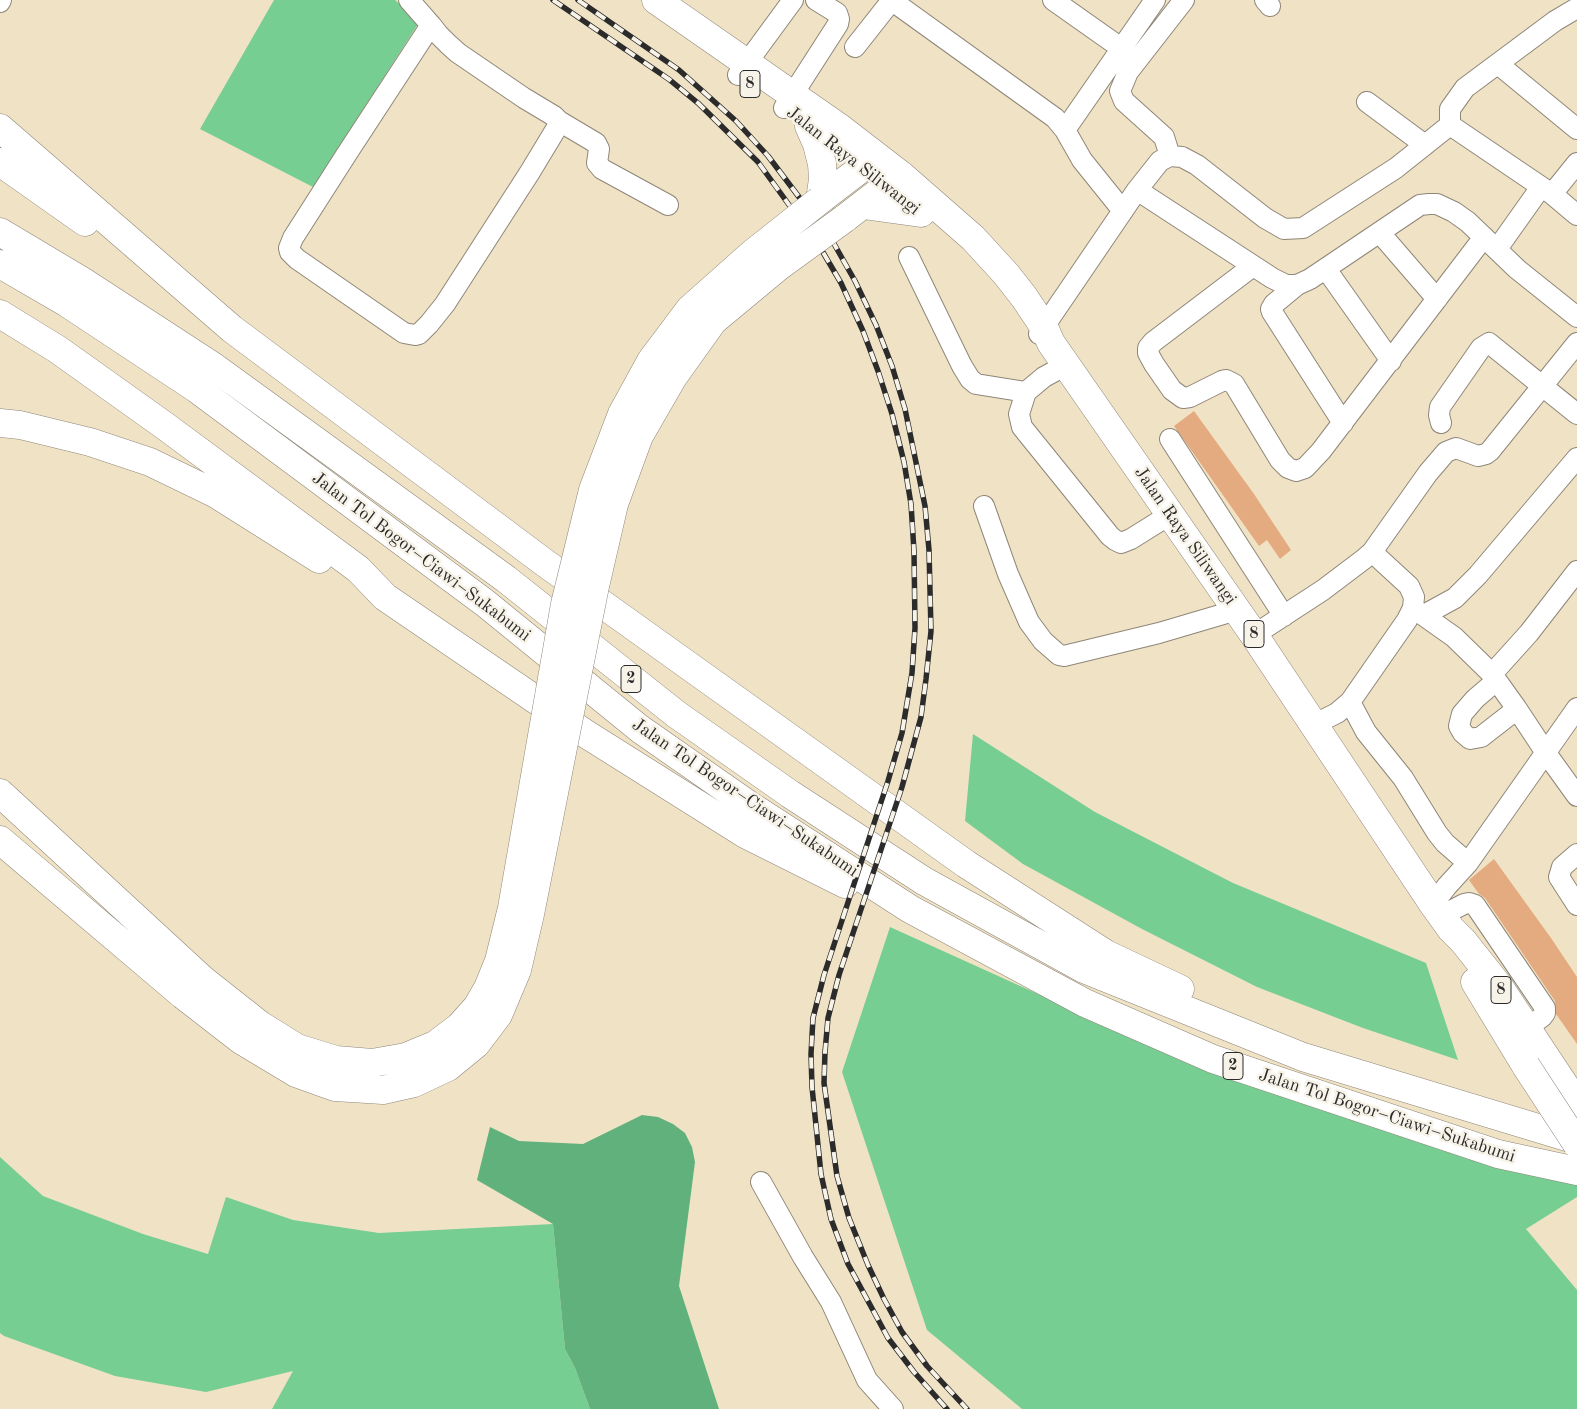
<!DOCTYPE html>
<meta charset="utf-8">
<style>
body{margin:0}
canvas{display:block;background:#f0e2c5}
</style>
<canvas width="1577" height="1409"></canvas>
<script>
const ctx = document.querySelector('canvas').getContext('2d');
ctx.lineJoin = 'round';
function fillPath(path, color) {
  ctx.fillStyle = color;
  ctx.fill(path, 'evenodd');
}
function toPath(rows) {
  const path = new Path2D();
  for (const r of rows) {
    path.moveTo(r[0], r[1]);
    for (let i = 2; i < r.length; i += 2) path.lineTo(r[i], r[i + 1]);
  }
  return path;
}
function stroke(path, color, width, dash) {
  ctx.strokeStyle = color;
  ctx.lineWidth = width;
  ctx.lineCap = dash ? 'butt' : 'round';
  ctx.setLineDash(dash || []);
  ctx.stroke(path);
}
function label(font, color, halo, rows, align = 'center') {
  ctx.font = font + ' "Old Standard TT",serif';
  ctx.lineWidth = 5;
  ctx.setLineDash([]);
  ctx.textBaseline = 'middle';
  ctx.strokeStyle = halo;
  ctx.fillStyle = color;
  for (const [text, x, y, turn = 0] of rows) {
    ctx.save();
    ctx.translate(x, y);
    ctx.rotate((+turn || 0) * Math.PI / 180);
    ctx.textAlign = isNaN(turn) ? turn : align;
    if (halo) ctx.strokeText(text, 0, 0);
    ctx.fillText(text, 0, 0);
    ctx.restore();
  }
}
const green = toPath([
 [274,0,395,0,420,21,313,187,200,129],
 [973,734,1095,812,1233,883,1426,963,1458,1060,1363,1028,1257,987,1142,929,1023,864,965,821],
 [890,927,1060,1004,1577,1183,1577,1197,1526,1229,1577,1290,1577,1409,1022,1409,927,1330,842,1072],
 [0,1157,43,1196,143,1234,208,1254,226,1197,293,1220,379,1233,553,1224,565,1349,575,1368,590,1409,272,1409,293,1371,206,1392,115,1376,4,1336,0,1333]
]);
const forest = toPath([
 [642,1115,658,1117,673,1124,685,1133,692,1147,695,1162,679,1286,719,1409,590,1409,575,1368,565,1349,553,1224,477,1180,490,1127,519,1141,583,1144]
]);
const building = toPath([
 [1194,411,1254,494,1291,550,1280,559,1267,540,1259,546,1174,426],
 [1494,859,1551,938,1577,977,1577,1044,1556,1014,1555,1001,1485,898,1479,894,1469,880]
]);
const minor = toPath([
 [409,0,431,25,438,34,448,44,458,53,524,98,554,116,559,121,556,129,530,172,445,304,429,324,419,334,415,335,404,333,297,259,290,252,289,248,293,238,346,155,431,25],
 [891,0,1055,118,1065,130,1082,160,1123,211],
 [1053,0,1121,48],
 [1265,0,1270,6],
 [0,2,1,0],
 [855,47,892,0],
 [1498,64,1577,129],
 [738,75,793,0],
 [1367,102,1425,145],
 [784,108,838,24,839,19,837,13,816,0],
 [559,121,596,143,599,149,597,163,602,169,668,205],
 [1450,125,1450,109,1465,88,1555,21,1577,8],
 [1065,130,1155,0],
 [1170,156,1164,137,1124,101,1120,91,1128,72,1184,0],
 [1137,190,1272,278,1286,285,1297,285,1310,279,1420,205,1429,204,1437,204,1454,212,1468,222,1517,269,1577,317],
 [1552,194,1577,163],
 [1380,233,1437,299],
 [1497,249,1541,187],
 [909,257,962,366,970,379,976,384,1026,392],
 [1253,266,1153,342,1148,348,1148,353,1154,364,1172,390,1183,398,1190,397,1222,381,1226,380,1234,384,1280,460,1288,468,1296,471,1305,468,1321,451,1484,237],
 [1326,269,1391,361],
 [1297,285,1274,304,1271,309,1272,312,1343,423],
 [1039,334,1137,190,1160,161,1170,156,1182,157,1197,165,1265,218,1284,229,1303,228,1396,168,1450,125,1552,194,1577,215],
 [1066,365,1044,377,1026,392,1019,414,1022,427,1110,536,1115,540,1121,543,1131,539,1171,514],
 [1441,423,1439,415,1440,407,1481,348,1489,343,1577,414],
 [1170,439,1284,616],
 [984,506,1008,574,1029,622,1043,641,1059,655,1064,656,1159,633,1237,610],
 [1413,608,1454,637,1492,674,1517,709,1546,753,1577,796],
 [1424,615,1455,598,1478,575,1577,458],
 [1254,635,1323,590,1364,559,1372,552,1428,473,1446,452,1456,448,1478,456,1486,454,1490,451,1577,343],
 [1492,674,1529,633,1577,571],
 [1496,681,1475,699,1462,714,1459,726,1463,733,1470,739,1481,737,1517,709],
 [1350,702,1366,732,1403,778,1437,833,1445,843,1468,863],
 [1313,725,1337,713,1350,702,1407,620,1413,608,1414,597,1409,586,1372,552],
 [1577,854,1562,867,1559,877,1577,905],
 [1433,904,1447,886,1468,863,1577,708],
 [1441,916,1464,904,1469,903,1475,905,1545,1008,1545,1013,1542,1017,1527,1028],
 [761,1182,803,1257,831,1302,867,1380,893,1409]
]);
const highway = toPath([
 [656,0,840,128,901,175,973,238,1006,274,1024,297,1044,327,1051,343,1254,635,1433,904,1451,929,1463,941,1498,985,1577,1104],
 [809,126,817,144,822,164,823,179,820,200],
 [0,128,232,329,545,563,966,864,1106,954,1180,989],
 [0,162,85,222],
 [820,200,863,167,875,155],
 [863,205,921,213],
 [844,219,901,175],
 [0,232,82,281,214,367,506,579,676,714,790,794,924,881,1084,969,1303,1057,1577,1140],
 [0,264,67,303,197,389,485,603,640,729,749,805,910,909,1085,1003,1213,1059,1498,1154,1577,1171],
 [0,314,57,349,165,426,358,569,385,597,495,672,586,734,745,834,845,884],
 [0,423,20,425,90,442,150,462,216,494,319,559],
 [0,793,203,980],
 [0,840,183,995],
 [1475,982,1526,1066]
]);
const rail = toPath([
 [553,0,670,80,698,103,758,162,821,249,841,283,863,331,878,371,892,414,904,462,911,504,914,551,915,628,912,673,902,733,888,781,824,975,813,1018,811,1054,812,1087,821,1174,831,1219,848,1264,888,1338,914,1372,947,1409],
 [578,0,679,70,736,121,768,156,833,242,855,281,876,325,892,366,905,409,925,506,929,550,931,631,926,679,921,717,902,787,839,975,828,1018,825,1052,824,1083,837,1176,849,1218,868,1265,884,1299,902,1332,927,1366,967,1409]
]);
const highwayBridge = toPath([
 [203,980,260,1025,297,1048,336,1060,372,1063,406,1057,435,1045,459,1027,477,1007,488,988,499,961,512,908,565,604,593,490,622,414,651,361,690,309,753,253,820,200],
 [183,995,241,1040,296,1073,335,1087,383,1090,414,1083,448,1067,476,1044,498,1015,517,970,530,914,595,586,614,504,639,436,673,377,713,321,778,267,844,219],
 [1526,1066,1577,1144]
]);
const shields = [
 [750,84,20],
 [1254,634,20],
 [631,679,20],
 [1501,990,20],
 [1233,1066,20]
];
const shieldNames = [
 ["8",750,84],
 ["8",1254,634],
 ["2",631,679],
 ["8",1501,990],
 ["2",1233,1066]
];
const streetNames = [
 ["Jalan Raya Siliwangi",853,161,38],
 ["Jalan Raya Siliwangi",1185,536,55],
 ["Jalan Tol Bogor–Ciawi–Sukabumi",421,557,37],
 ["Jalan Tol Bogor–Ciawi–Sukabumi",745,798,34],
 ["Jalan Tol Bogor–Ciawi–Sukabumi",1387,1116,18]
];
fillPath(green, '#77ce93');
fillPath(forest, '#61b17d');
fillPath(building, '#e4ab80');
stroke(minor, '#8e8678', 22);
stroke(highway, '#8e8678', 29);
stroke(minor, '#fff', 20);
stroke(highway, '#fff', 28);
stroke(rail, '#2b2b2b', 5.5);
stroke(rail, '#f7f3e8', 4, [11]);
stroke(highwayBridge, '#8e8678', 29, []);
stroke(highwayBridge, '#fff', 28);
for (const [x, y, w] of shields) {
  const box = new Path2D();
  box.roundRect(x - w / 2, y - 13.5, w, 27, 4);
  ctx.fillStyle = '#f7f3e8';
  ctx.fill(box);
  stroke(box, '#2b2b2b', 1);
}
label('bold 16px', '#2b2b2b', null, shieldNames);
label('18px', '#2b2b2b', '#f7f3e8', streetNames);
</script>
